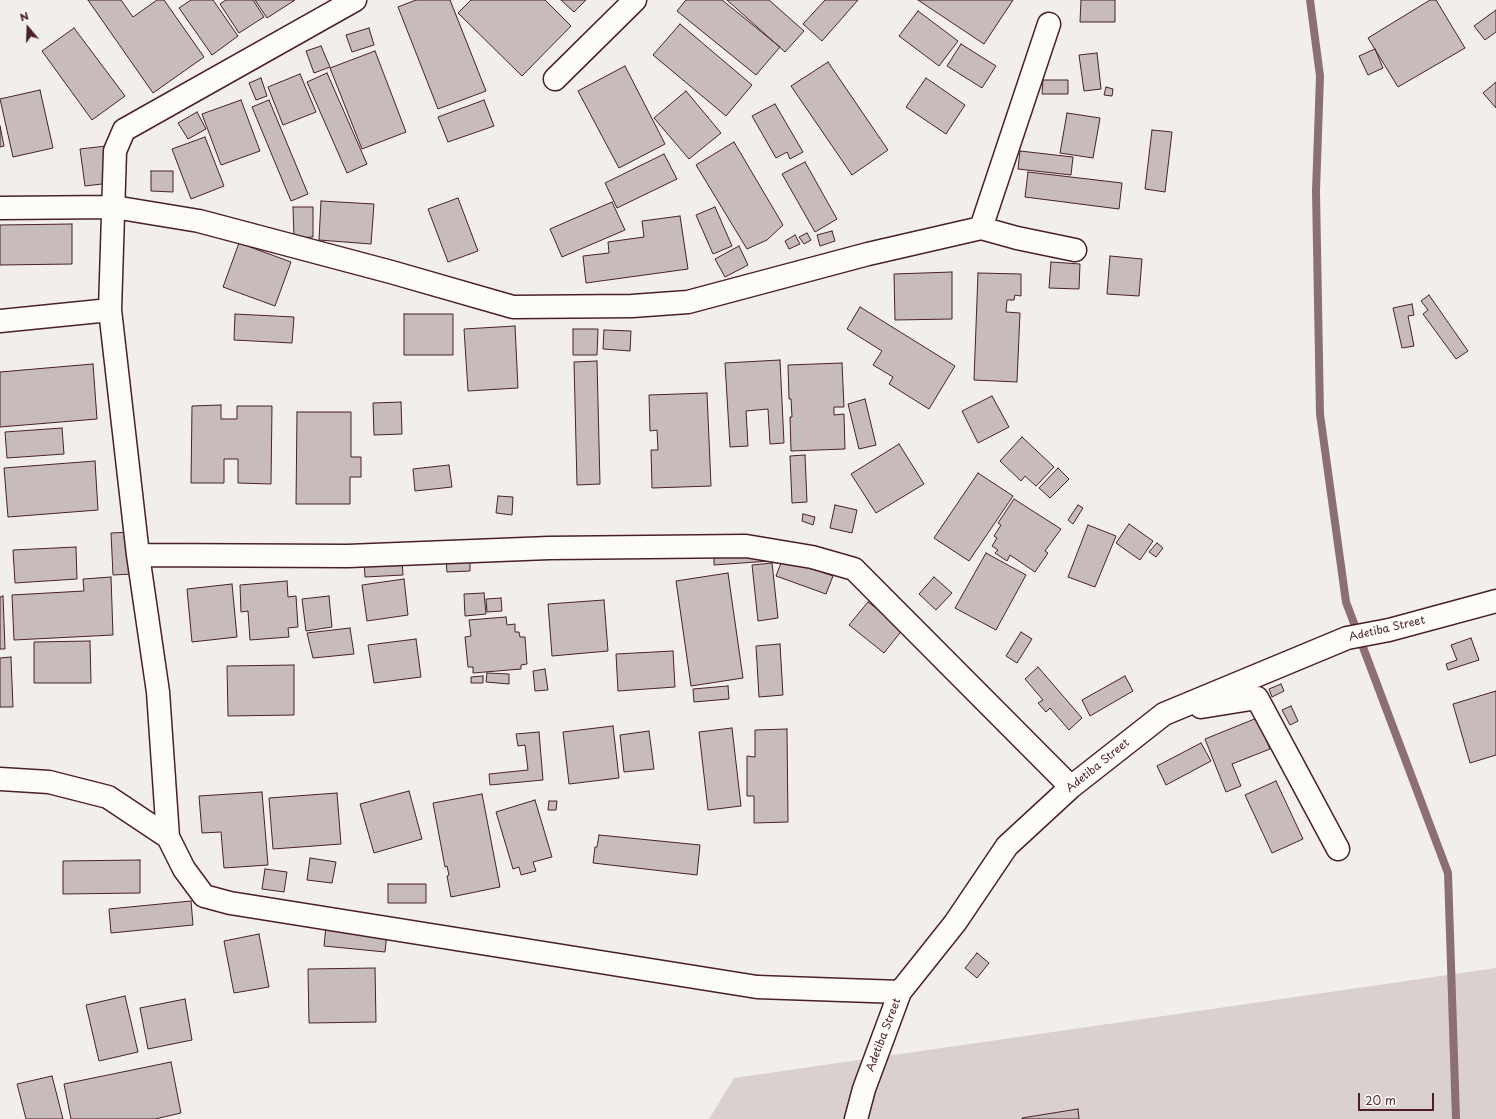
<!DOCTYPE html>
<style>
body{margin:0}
#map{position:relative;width:1496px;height:1119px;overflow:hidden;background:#f2efeb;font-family:"Playpen Sans",sans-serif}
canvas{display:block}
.north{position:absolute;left:8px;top:8px;width:40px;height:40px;-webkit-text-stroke:3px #fdfcf7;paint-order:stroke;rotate:341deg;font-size:11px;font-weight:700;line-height:16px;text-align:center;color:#4a1f2b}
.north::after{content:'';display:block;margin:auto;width:14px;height:18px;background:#4a1f2b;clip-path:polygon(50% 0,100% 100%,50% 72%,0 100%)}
.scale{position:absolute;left:1358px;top:1093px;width:76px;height:18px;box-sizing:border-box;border:2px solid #4a1f2b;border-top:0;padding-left:5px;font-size:12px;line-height:14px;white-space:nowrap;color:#4a1f2b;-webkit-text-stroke:3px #fdfcf7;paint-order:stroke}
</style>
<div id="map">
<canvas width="1496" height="1119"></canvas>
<div class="north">N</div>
<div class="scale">20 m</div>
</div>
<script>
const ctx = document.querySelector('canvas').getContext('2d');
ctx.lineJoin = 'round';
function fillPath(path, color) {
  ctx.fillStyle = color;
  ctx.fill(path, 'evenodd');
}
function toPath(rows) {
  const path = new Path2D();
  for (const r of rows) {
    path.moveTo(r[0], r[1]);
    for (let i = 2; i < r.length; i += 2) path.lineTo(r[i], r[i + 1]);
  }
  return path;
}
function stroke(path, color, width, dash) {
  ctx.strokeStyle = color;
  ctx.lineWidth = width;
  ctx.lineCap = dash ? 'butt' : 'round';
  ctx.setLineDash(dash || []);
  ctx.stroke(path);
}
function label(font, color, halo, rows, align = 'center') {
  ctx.font = font + ' "Playpen Sans",sans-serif';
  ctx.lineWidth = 3.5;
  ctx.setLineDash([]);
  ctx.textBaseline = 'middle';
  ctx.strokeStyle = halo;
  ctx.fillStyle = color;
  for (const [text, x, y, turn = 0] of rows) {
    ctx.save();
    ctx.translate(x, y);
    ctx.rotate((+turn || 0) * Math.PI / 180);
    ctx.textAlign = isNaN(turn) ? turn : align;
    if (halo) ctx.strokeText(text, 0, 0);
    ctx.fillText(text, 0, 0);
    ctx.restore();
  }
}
const green = toPath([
 [1496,968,1496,1119,709,1119,734,1078]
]);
const stream = toPath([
 [1310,0,1320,76,1316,191,1320,414,1346,602,1448,873,1456,1119]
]);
const building = toPath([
 [88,0,121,0,133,17,157,0,164,0,204,57,153,93,88,0],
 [191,0,213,0,238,36,212,55,179,8,191,0],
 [226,0,253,0,264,17,239,33,220,4,226,0],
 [255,0,295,0,267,18,255,0],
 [416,0,450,0,486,91,438,109,398,7,416,0],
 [471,0,545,0,571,26,522,76,458,13,471,0],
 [561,0,586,0,574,12,561,0],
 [686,0,722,0,780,47,756,75,677,11,686,0],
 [727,0,769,0,804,31,785,52,727,0],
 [825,0,858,0,822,41,803,24,825,0],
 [918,0,1013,0,984,44,918,0],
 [1081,0,1115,0,1115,22,1080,22,1081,0],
 [1430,0,1436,0,1465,48,1398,87,1368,38,1430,0],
 [1496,10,1496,32,1485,40,1474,26,1496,10],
 [918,11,958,41,939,66,899,36,918,11],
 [680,24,752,85,726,116,653,55,680,24],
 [74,28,125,96,92,120,42,51,74,28],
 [369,28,374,45,352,52,346,35,369,28],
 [961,44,996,66,982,88,947,66,961,44],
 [321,46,330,67,314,73,306,51,321,46],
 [1375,49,1383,68,1368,75,1359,56,1375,49],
 [375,51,406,132,362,149,330,68,375,51],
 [1097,53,1101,89,1084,91,1079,55,1097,53],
 [828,62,888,150,852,175,791,86,828,62],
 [625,66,665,144,619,168,578,91,625,66],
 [327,73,367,164,347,173,307,82,327,73],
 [300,74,316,112,283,125,268,87,300,74],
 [261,78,267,96,256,100,249,83,261,78],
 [926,78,965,105,946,134,906,107,926,78],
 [1043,80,1068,80,1068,94,1042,94,1043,80],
 [1496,82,1496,108,1483,93,1496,82],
 [1106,87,1113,89,1112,96,1104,95,1106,87],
 [40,90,53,148,13,157,0,99,40,90],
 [686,91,721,133,689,159,654,118,686,91],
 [241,100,260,151,221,165,202,114,241,100],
 [269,100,308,194,291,201,252,107,269,100],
 [484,100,494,126,448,142,438,117,484,100],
 [775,104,803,152,790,159,787,152,776,158,752,116,775,104],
 [197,112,206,129,188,139,178,123,197,112],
 [1067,113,1100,118,1093,158,1060,153,1067,113],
 [0,126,4,146,0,147,0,126],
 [1152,130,1172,132,1165,192,1145,189,1152,130],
 [205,137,224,186,191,199,172,149,205,137],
 [734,142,783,225,767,240,747,249,696,165,734,142],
 [106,146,110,183,85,186,80,149,106,146],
 [1020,151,1073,157,1071,175,1018,169,1020,151],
 [664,154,677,179,617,208,605,183,664,154],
 [805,162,837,219,815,232,782,174,805,162],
 [151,171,173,171,173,192,151,191,151,171],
 [1028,172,1122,183,1119,209,1025,197,1028,172],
 [458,198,478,251,448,262,428,209,458,198],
 [321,201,374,204,371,244,319,240,321,201],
 [612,202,625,230,562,257,550,229,612,202],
 [293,207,313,207,313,237,294,238,293,207],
 [715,207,732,246,713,254,696,215,715,207],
 [680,216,688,269,586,283,583,256,609,253,608,242,644,237,642,221,680,216],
 [72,224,72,264,0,265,0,225,72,224],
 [832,231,835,241,820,246,817,235,832,231],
 [807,233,811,240,804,244,799,237,807,233],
 [795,235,800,244,789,249,785,241,795,235],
 [239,243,291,262,275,306,223,287,239,243],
 [739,246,748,265,725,277,715,259,739,246],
 [1110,256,1142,259,1139,296,1107,294,1110,256],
 [1051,262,1080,264,1079,289,1049,288,1051,262],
 [952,272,952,319,895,320,894,274,952,272],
 [978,273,1021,274,1021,296,1015,295,1014,300,1007,300,1006,312,1020,313,1017,382,974,380,978,273],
 [1429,295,1468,351,1456,359,1423,314,1428,310,1421,301,1429,295],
 [1412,304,1414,315,1408,316,1414,346,1402,348,1393,308,1412,304],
 [860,307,955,366,929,409,889,384,893,377,873,365,882,351,847,329,860,307],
 [235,314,294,317,292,343,234,340,235,314],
 [404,314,453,314,453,355,404,355,404,314],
 [515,326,518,388,468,391,464,329,515,326],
 [573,329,598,329,597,355,573,355,573,329],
 [604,330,631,331,630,351,603,349,604,330],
 [780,360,784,443,770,444,768,409,746,411,748,446,730,447,725,363,780,360],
 [597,361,600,484,577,485,574,362,597,361],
 [842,363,844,407,834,407,834,415,844,414,845,449,791,451,790,417,792,417,791,399,789,399,788,365,842,363],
 [93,364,97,419,0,427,0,372,93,364],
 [707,393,711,486,652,488,651,450,658,450,657,430,650,431,649,395,707,393],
 [992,396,1009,427,978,443,962,411,992,396],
 [865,399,876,445,859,449,848,404,865,399],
 [401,402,402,434,374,435,373,403,401,402],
 [221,405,221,419,237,419,237,406,272,406,271,484,238,483,238,459,224,459,224,483,191,483,192,406,221,405],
 [297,412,351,412,351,457,361,457,361,477,350,477,350,504,296,504,297,412],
 [62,428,64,454,7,458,5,432,62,428],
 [1022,437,1054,467,1036,486,1025,476,1021,481,1000,461,1022,437],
 [899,444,924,484,876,513,851,474,899,444],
 [805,455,807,502,792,503,790,456,805,455],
 [95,461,98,510,8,517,4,468,95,461],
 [449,465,452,487,415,491,413,469,449,465],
 [1058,468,1069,479,1050,498,1039,488,1058,468],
 [978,473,1013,496,969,561,934,538,978,473],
 [498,496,513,497,512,515,496,513,498,496],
 [1014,499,1061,529,1045,551,1048,553,1035,572,1010,555,1007,561,995,553,998,550,992,546,997,538,994,536,1001,525,998,523,1014,499],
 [835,505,857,510,852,533,830,528,835,505],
 [1078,505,1083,508,1073,524,1068,520,1078,505],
 [803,514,815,517,813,525,802,521,803,514],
 [1129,524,1153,541,1140,560,1116,543,1129,524],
 [1088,525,1116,536,1095,587,1068,577,1088,525],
 [131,532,133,574,113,575,111,533,131,532],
 [1157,543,1163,548,1156,557,1149,552,1157,543],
 [76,547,77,579,15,583,13,550,76,547],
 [986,553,1026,575,996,630,955,608,986,553],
 [714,554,769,554,770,561,714,565,714,554],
 [470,557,470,571,447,572,446,559,470,557],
 [783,558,833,576,826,594,776,576,783,558],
 [402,559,403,575,365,577,364,561,402,559],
 [772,563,778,618,758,621,752,565,772,563],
 [728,573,743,678,691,686,676,581,728,573],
 [111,577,113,635,14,640,12,595,84,591,83,579,111,577],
 [934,577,952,593,936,610,919,594,934,577],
 [404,579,408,615,367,621,362,585,404,579],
 [287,581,288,597,296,596,298,627,288,628,289,637,250,640,248,611,241,612,240,585,287,581],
 [232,584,237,637,192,642,187,589,232,584],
 [484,593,486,614,465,616,464,594,484,593],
 [3,596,5,649,0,649,0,597,3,596],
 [329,596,332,627,306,631,302,599,329,596],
 [501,598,502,611,487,612,486,599,501,598],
 [604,600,608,651,552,656,548,604,604,600],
 [868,602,903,629,884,653,849,625,868,602],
 [506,617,507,625,515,624,515,632,519,632,520,637,525,637,527,664,521,665,521,669,473,673,473,667,468,667,465,637,471,636,469,620,506,617],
 [350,628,354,654,313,658,307,633,350,628],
 [1021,632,1032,639,1017,663,1006,656,1021,632],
 [1471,638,1479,660,1448,670,1446,664,1457,660,1451,645,1471,638],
 [416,639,421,677,374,683,368,645,416,639],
 [90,641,91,683,34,683,34,642,90,641],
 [780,644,783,695,759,697,756,646,780,644],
 [673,651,675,687,618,691,616,654,673,651],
 [11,657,13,707,0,707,0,658,11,657],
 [294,665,294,715,228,716,227,666,294,665],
 [1038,667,1082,718,1069,730,1050,708,1046,712,1038,703,1043,700,1025,679,1038,667],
 [545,669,548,690,535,691,533,671,545,669],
 [487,673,509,674,509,684,486,682,487,673],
 [483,676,483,683,471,683,471,677,483,676],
 [1125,676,1133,691,1090,716,1082,700,1125,676],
 [1281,684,1284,691,1272,697,1269,689,1281,684],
 [728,686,729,699,694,702,693,689,728,686],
 [1496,691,1496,755,1470,763,1453,704,1496,691],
 [1291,706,1298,721,1290,725,1282,710,1291,706],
 [1257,718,1270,749,1232,764,1241,786,1226,792,1205,739,1257,718],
 [613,726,619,778,569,784,563,732,613,726],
 [732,728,741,806,708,810,699,732,732,728],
 [787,729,788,822,754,823,754,796,747,796,747,756,755,757,755,730,787,729],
 [649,731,654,769,624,772,620,735,649,731],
 [539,732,543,780,490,785,489,774,528,770,525,745,518,746,516,734,539,732],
 [1201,743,1211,761,1166,785,1157,766,1201,743],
 [1276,781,1303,839,1272,853,1245,795,1276,781],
 [409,791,422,839,374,853,360,804,409,791],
 [262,792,268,865,224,868,221,832,202,833,199,796,262,792],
 [337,793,341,844,273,849,269,798,337,793],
 [482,794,500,887,451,897,447,876,449,875,447,866,445,867,433,803,482,794],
 [535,800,552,857,533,862,536,871,521,875,519,867,513,869,496,812,535,800],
 [549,801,557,801,556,810,548,810,549,801],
 [599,835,700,845,697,875,593,863,595,847,597,847,599,835],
 [310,858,336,862,332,883,307,880,310,858],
 [140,860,140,893,63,894,63,861,140,860],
 [265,869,287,872,284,892,262,889,265,869],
 [388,884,426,884,426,903,388,903,388,884],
 [191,901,193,925,111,933,109,909,191,901],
 [326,926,387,932,385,952,324,946,326,926],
 [259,934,269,987,234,993,224,941,259,934],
 [977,953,989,963,977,978,965,968,977,953],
 [375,968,376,1022,309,1023,308,969,375,968],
 [125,996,138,1052,99,1061,86,1005,125,996],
 [185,999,192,1040,148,1049,140,1008,185,999],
 [171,1062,181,1113,155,1119,71,1119,64,1084,171,1062],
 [52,1076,63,1119,26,1119,17,1084,52,1076],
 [1078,1109,1079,1119,1022,1119,1022,1118,1078,1109]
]);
const minor = toPath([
 [555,79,635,0],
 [0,208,114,207,199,221,391,272,513,307,632,306,688,302,868,254,981,228,1017,238,1075,250],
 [981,228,1049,24],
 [0,321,110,310],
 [138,555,348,556,549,548,746,546,812,557,854,569,1071,787],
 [1201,707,1257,698,1338,849],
 [0,779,49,782,108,797,168,837,184,869,204,896,230,903,757,987,900,992],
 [168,837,158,692,138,555,110,310,115,151,124,130,355,0],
 [856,1119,864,1089,900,992,955,923,1007,846,1071,787,1164,714,1347,638,1389,630,1496,601]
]);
const streetNames = [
 ["Adetiba Street",1387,629,-13],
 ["Adetiba Street",1098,766,-39],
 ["Adetiba Street",884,1035,-69]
];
fillPath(green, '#d9d0cf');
stroke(stream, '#8b6f75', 8);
fillPath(building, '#c8bbbb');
stroke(building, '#4a1f2b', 1);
stroke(minor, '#4a1f2b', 25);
stroke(minor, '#fdfcf7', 22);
label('11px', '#4a1f2b', '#fdfcf7', streetNames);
</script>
